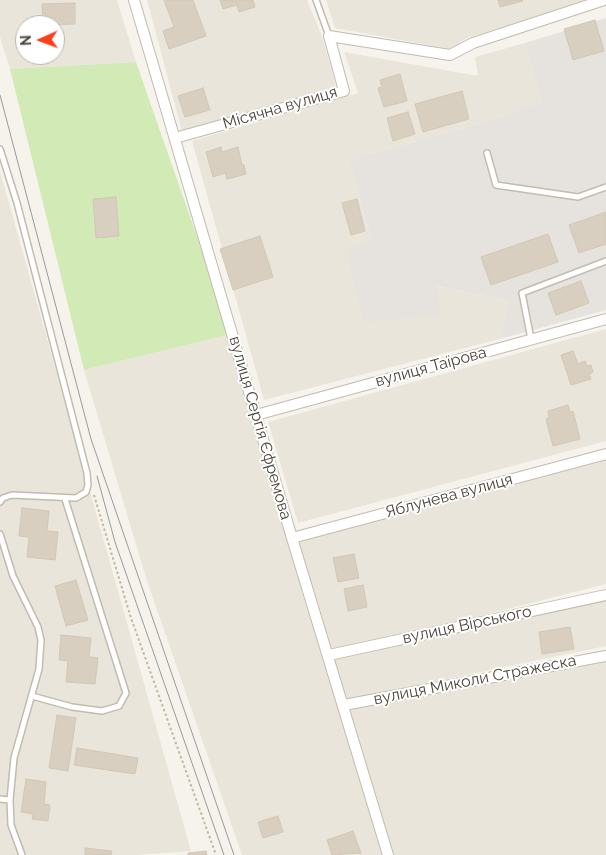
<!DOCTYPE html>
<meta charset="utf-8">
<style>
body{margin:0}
#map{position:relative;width:606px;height:855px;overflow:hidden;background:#f6f3ec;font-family:Raleway,sans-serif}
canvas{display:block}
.north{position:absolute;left:15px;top:15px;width:50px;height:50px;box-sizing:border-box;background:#fff;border:1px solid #b7b4b0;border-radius:50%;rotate:268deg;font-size:14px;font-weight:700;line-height:20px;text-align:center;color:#4b4439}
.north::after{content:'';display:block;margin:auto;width:18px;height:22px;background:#fc3f1d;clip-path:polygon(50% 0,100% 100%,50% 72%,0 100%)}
</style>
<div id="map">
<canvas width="606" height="855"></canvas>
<div class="north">N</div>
</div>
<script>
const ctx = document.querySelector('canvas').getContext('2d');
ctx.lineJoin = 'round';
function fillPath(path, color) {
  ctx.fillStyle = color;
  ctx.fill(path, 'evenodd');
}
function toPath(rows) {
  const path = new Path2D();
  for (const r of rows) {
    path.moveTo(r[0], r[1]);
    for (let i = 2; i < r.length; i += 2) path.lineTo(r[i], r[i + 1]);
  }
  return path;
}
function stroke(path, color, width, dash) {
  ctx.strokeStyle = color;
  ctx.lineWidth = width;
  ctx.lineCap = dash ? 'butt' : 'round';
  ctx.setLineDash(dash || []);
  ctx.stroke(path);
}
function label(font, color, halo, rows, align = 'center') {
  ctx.font = font + ' Raleway,sans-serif';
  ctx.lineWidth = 4;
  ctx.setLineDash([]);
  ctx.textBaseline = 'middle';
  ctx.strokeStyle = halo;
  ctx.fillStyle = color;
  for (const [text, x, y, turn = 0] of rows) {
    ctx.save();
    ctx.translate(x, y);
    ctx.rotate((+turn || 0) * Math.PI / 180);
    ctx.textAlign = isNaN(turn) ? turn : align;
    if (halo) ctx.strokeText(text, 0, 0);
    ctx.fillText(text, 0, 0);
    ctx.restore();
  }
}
const residential = toPath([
 [0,0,117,0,136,62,10,69,0,37],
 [25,25,55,25,55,55,25,55],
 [147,0,307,0,323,39,336,87,182,131],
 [326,0,590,0,469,37,450,49,335,28],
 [525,43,541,101,496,119,349,160,372,241,440,316,435,286,509,301,500,339,264,400,192,141,358,93,344,52,478,76,475,57],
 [0,171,191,851,137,855,0,855],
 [606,329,606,441,298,523,268,422],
 [231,334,384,855,242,855,146,578,84,370],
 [606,457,606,584,330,654,293,540],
 [606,596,606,646,345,700,330,656],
 [606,659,606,855,391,855,347,708]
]);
const industrial = toPath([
 [606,18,606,310,500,339,509,301,436,286,441,316,364,322,346,250,372,241,349,160,496,119,541,101,525,43]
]);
const green = toPath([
 [136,62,231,334,84,370,10,69]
]);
const building = toPath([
 [164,0,193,0,206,36,169,49,163,31,174,27,164,0],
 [220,0,253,0,255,7,239,12,237,5,223,9,220,0],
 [498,0,522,0,523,1,500,7,498,0],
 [75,3,75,24,43,25,42,4,75,3],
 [595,20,604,51,573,60,564,29,595,20],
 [400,74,407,101,384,107,378,88,382,87,380,80,400,74],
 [203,88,210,110,185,117,178,96,203,88],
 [462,91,469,119,423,132,415,104,462,91],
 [408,112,415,134,393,141,387,118,408,112],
 [221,147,222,152,238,147,242,165,244,165,246,174,227,179,225,173,213,177,206,152,221,147],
 [116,197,119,236,96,238,93,199,116,197],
 [357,199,365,231,351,235,342,203,357,199],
 [606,212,606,244,579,253,569,225,606,212],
 [548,234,558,262,491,285,481,257,548,234],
 [260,236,273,277,233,290,220,249,260,236],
 [581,281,589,303,556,315,548,293,581,281],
 [573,351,578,364,585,361,587,366,591,365,593,372,589,374,591,379,571,385,561,355,573,351],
 [568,405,570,412,573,411,580,439,553,446,546,419,549,418,548,411,568,405],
 [22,508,49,511,47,531,58,532,55,560,27,557,29,537,19,536,22,508],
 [354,554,359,578,338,582,333,558,354,554],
 [76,580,88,620,66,626,55,586,76,580],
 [363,585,367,607,348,611,344,589,363,585],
 [570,627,574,649,542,654,539,632,570,627],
 [61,635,91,638,89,657,98,658,95,684,66,682,68,661,59,660,61,635],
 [57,715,76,718,68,771,49,768,57,715],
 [77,748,138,758,135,774,74,765,77,748],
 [26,779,46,782,44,804,50,805,48,821,32,819,33,814,21,812,26,779],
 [278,816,283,832,263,838,258,822,278,816],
 [353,831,361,853,332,855,327,840,353,831],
 [85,848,112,851,111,855,85,855,85,848],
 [206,851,207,855,188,855,188,853,206,851]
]);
const path = toPath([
 [94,495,131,618,216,855]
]);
const lane = toPath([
 [316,0,329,36],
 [0,149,17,203,87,473,88,485,86,492,76,498,12,495,3,498,0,502],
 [487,153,496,185,578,197,606,187],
 [531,339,522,293,606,261],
 [0,534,13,576,38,627,41,640,39,669,14,758,10,800,11,825,22,855],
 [32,696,72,707,102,711,119,706,126,693,65,499],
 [0,799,10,800]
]);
const street = toPath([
 [134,0,292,538,388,855],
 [175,138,344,91,329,36,450,55,473,43,604,0],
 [256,415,606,319],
 [292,538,606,454],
 [329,655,606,595],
 [344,705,606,656]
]);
const tram = toPath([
 [0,95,91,439,234,855],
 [97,476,115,542,224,855]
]);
const streetNames = [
 ["Місячна вулиця",280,108,-16],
 ["вулиця Таїрова",431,367,-15],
 ["вулиця Сергія Єфремова",260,428,74],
 ["Яблунева вулиця",449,496,-15],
 ["вулиця Вірського",467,625,-12],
 ["вулиця Миколи Стражеска",475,680,-11]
];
fillPath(residential, '#eae5da');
fillPath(industrial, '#e6e2dd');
fillPath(green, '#d2eab5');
fillPath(building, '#d8cfc1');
stroke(building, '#d3c7b4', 1);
stroke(lane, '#c2bbae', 8);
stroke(street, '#c2bbae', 12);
stroke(path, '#c4b79f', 2, [2.5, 2.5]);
stroke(lane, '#fff', 5);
stroke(street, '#fff', 10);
stroke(tram, '#9a9a9a', 1);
label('16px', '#4b4439', '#fff', streetNames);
</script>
